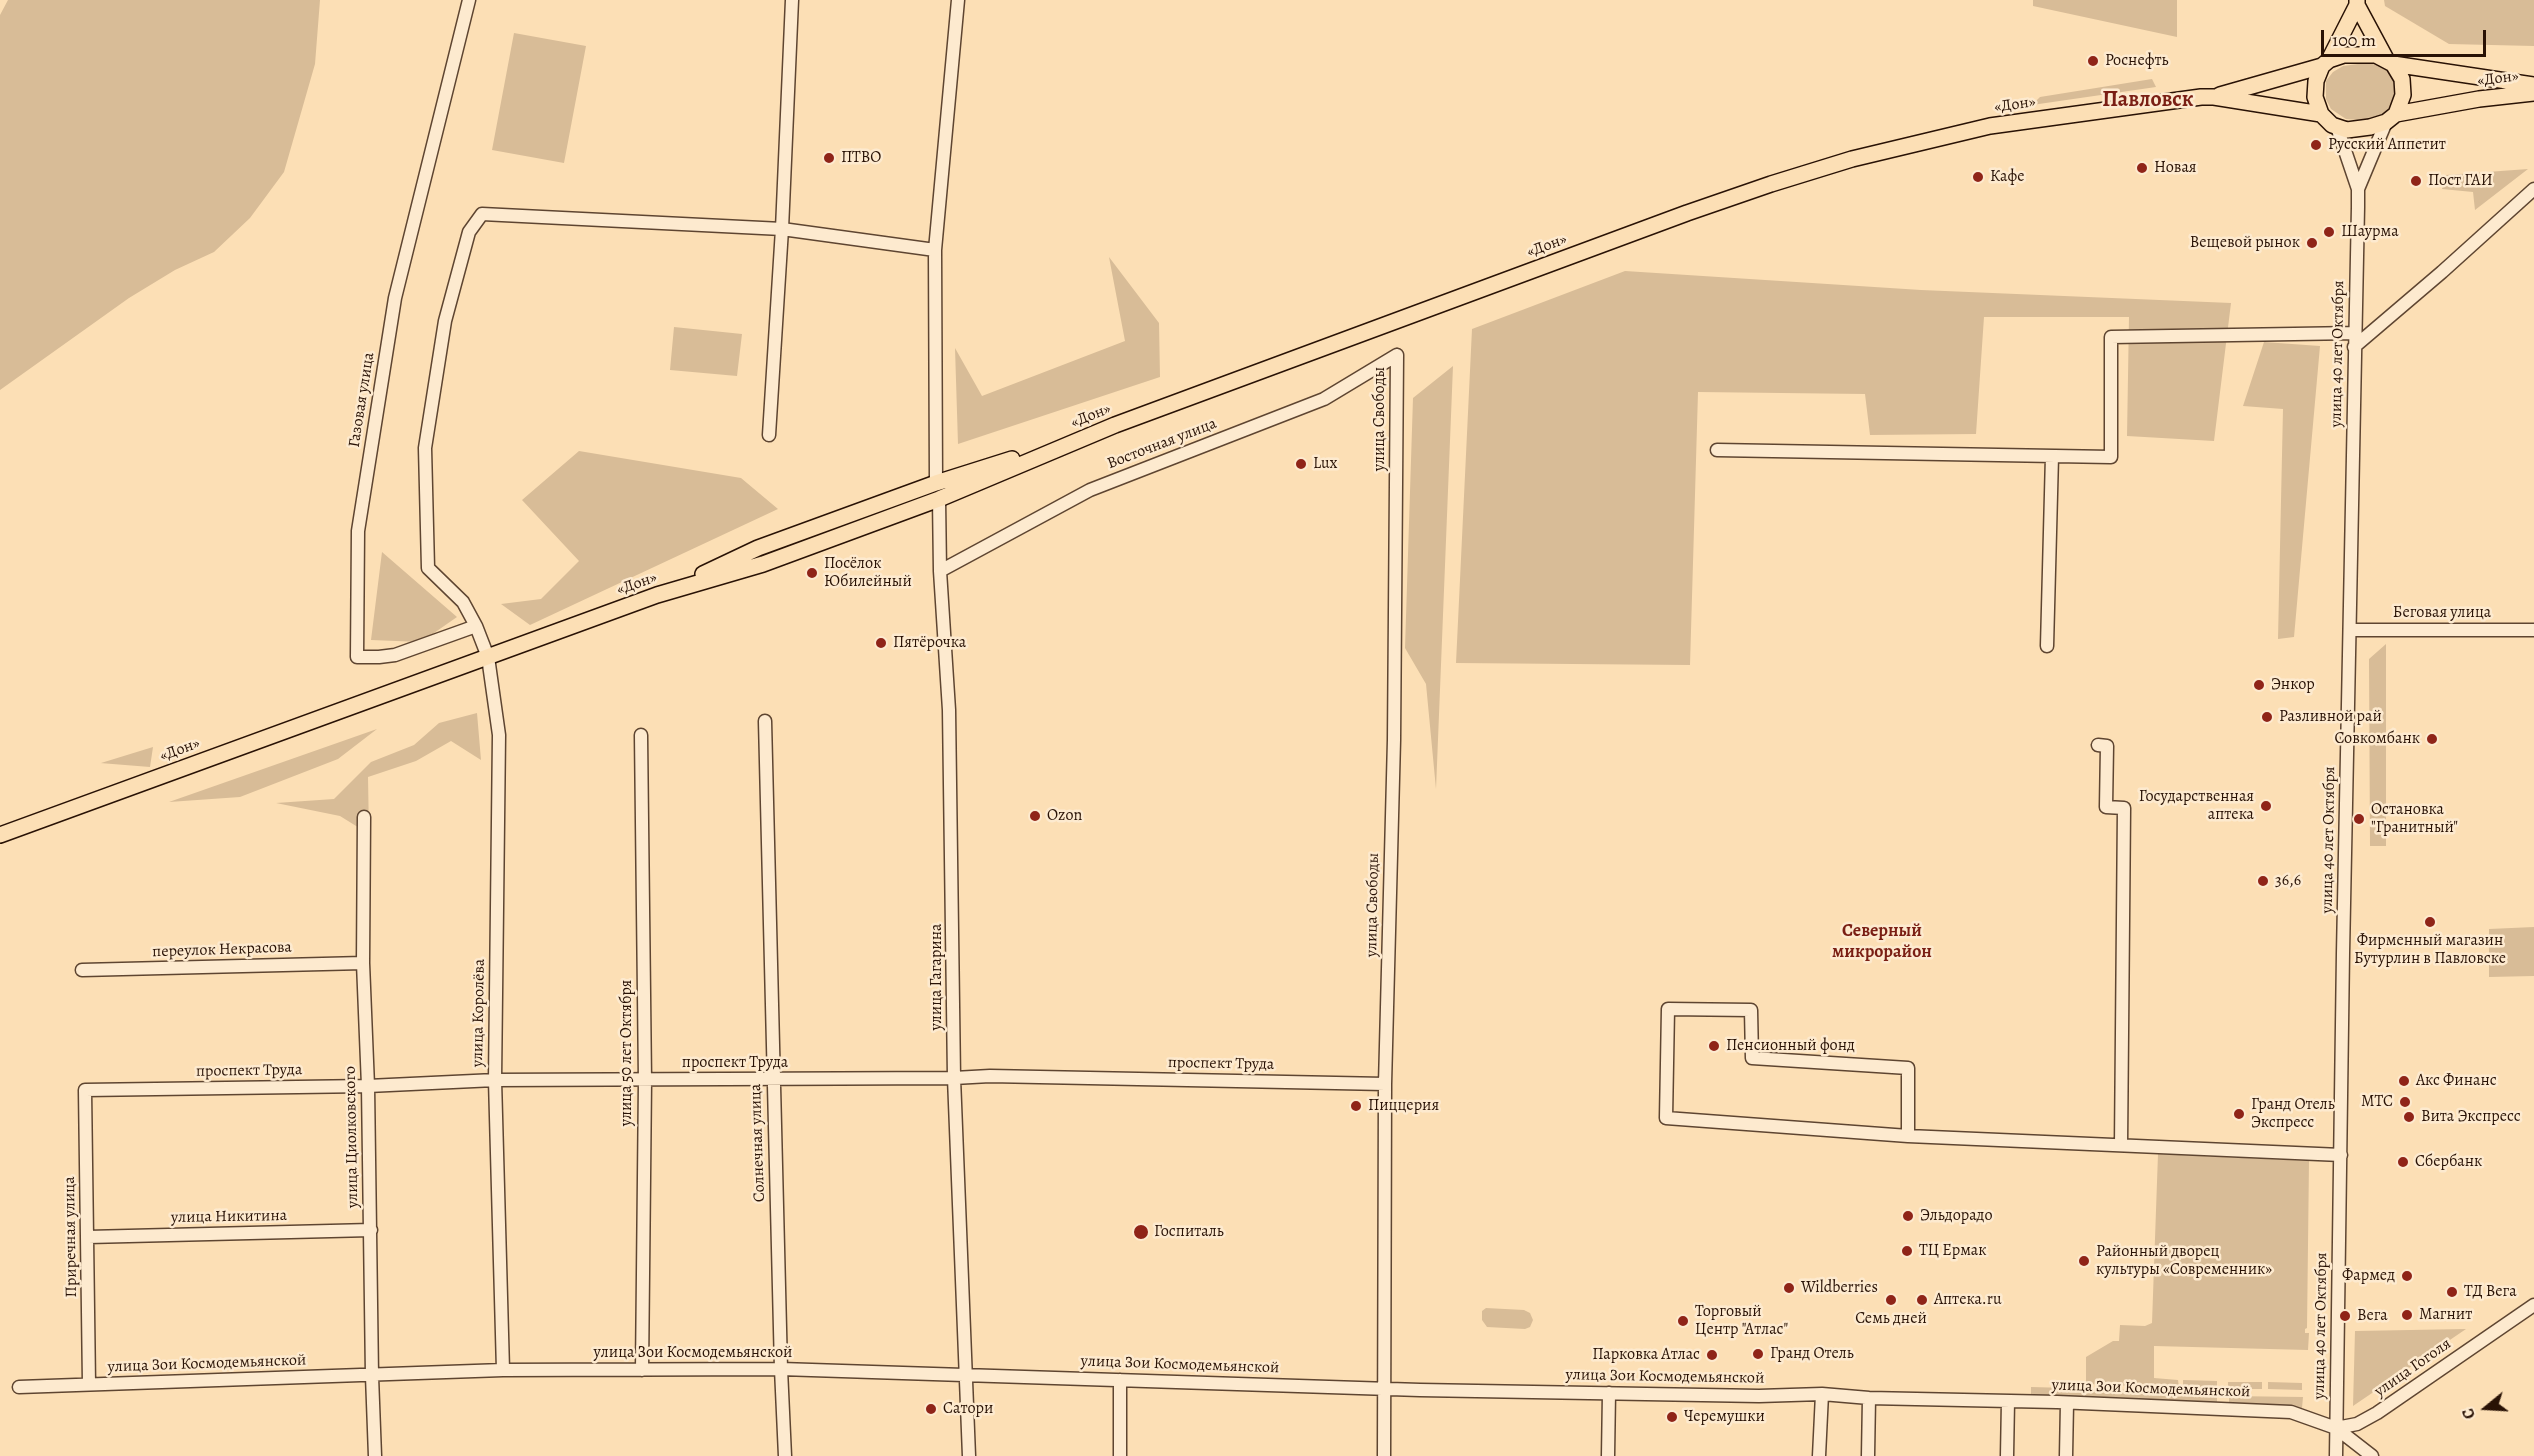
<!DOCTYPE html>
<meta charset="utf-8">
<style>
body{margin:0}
#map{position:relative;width:2534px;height:1456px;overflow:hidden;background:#fcdfb5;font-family:Alegreya,serif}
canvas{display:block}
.north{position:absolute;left:2456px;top:1378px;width:60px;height:60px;-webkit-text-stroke:4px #fdeacf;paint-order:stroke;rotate:252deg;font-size:16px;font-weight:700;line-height:24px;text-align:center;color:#291205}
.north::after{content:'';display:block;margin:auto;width:21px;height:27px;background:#291205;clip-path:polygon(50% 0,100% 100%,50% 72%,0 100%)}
.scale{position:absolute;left:2321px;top:30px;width:165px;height:27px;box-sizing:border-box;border:3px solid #291205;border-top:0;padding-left:8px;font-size:18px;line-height:21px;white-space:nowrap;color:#291205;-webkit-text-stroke:4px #fdeacf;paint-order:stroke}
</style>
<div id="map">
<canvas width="2534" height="1456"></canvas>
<div class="north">С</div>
<div class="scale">100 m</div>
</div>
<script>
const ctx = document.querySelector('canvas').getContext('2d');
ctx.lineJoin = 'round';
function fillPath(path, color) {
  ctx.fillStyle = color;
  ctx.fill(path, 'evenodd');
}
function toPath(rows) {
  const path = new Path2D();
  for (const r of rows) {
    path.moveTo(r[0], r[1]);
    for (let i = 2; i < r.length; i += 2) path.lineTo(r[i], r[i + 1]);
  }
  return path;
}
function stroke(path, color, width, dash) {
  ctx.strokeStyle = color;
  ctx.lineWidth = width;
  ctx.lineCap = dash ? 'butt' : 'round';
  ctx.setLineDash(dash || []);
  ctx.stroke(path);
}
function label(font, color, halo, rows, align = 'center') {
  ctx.font = font + ' Alegreya,serif';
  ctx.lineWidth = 5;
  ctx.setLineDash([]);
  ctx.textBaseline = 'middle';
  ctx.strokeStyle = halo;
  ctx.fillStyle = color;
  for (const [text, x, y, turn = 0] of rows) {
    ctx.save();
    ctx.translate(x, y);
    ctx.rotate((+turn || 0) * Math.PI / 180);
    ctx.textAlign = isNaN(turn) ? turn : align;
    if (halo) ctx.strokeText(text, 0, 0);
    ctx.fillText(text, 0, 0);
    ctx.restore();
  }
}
const green = toPath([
 [8,0,320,0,315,64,284,172,250,218,214,252,175,270,129,298,0,390,0,15],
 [2033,0,2177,0,2177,37,2033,6],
 [2384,0,2534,0,2534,46,2449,44,2385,6],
 [514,33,586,46,564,163,492,150],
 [2358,64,2374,64,2384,67,2392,75,2396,86,2396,99,2393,108,2385,116,2370,121,2346,119,2331,109,2326,99,2326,81,2333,72,2343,66],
 [2152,79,2156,87,2032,105,2040,97],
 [2528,169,2475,210,2473,192,2442,189,2446,175],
 [1109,257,1159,323,1160,377,958,444,955,348,982,396,1125,341],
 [1625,271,1921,290,2231,303,2214,441,2127,436,2129,317,1984,317,1976,434,1870,435,1865,394,1698,392,1690,665,1456,663,1472,329],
 [674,327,742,334,737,376,670,370],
 [2264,342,2320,346,2294,637,2278,639,2283,409,2243,406],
 [1453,366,1436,789,1426,684,1405,648,1413,398],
 [579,451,741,478,778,509,530,625,501,604,541,599,579,561,522,500],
 [382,552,457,617,421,642,371,640],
 [2386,644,2386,846,2370,846,2369,659],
 [477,713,481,760,451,741,416,761,368,777,369,834,340,816,276,803,334,799,371,762,414,745,439,723],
 [377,729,338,759,240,797,169,802],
 [153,747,150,767,100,763,101,763],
 [2534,927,2534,976,2489,977,2489,929],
 [2158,1154,2309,1161,2307,1328,2305,1329,2305,1333,2309,1333,2308,1350,2154,1346,2154,1378,2178,1380,2179,1388,2086,1384,2086,1357,2113,1341,2119,1341,2120,1325,2145,1326,2152,1323],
 [1486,1308,1524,1310,1530,1313,1533,1320,1530,1327,1525,1329,1487,1327,1482,1320,1482,1311],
 [2466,1329,2353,1406,2355,1331],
 [2183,1380,2217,1381,2217,1388,2183,1387],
 [2228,1382,2262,1382,2262,1389,2228,1389],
 [2268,1382,2302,1383,2302,1390,2268,1389],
 [2031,1387,2217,1392,2217,1405,2031,1400],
 [2229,1396,2303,1397,2302,1408,2229,1406]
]);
const minor = toPath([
 [469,0,395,298,358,531,357,657,379,657,395,655,476,626,488,657,499,735,495,1080,503,1370],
 [2358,189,2386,122],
 [2354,347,2442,272,2534,189],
 [769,435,782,229,792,0],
 [1717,450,2111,457,2111,337,2355,333],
 [936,483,935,250,958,0],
 [939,499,940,571,949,710,954,1078,969,1456],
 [940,571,1090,490,1324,399,1397,355],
 [476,626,463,602,428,568,425,448,445,321,469,232,482,214,782,229,935,250],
 [2350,630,2534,630],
 [2047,646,2052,456],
 [765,721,781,1369,785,1456],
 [641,735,645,1081,642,1370],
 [2098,745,2107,746,2106,807,2124,808,2121,1145],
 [364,817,363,963,368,1086,372,1376,375,1456],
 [82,970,363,963],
 [1908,1136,1908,1068,1752,1058,1751,1010,1668,1009,1666,1118,1908,1136,2341,1155],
 [88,1237,371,1230],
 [89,1384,85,1090,368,1086,495,1080,954,1078,990,1076,1385,1084],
 [19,1387,503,1370,781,1369,1420,1390,1759,1396,1822,1394,1869,1398,2057,1402,2291,1412,2336,1428,2372,1456],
 [2336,1428,2357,1424,2377,1413,2534,1305],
 [1120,1456,1120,1380],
 [1384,1456,1385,1084,1394,740,1397,355],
 [1608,1456,1609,1393],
 [1819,1456,1822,1394],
 [1868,1456,1869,1398],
 [2007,1456,2008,1401],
 [2066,1456,2067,1403],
 [2336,1456,2343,953,2358,207,2358,189,2337,127]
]);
const major = toPath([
 [2357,5,2386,59],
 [2329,60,2357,5,2357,0],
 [2393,64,2534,85],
 [2322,66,2316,81,2315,97,2321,114,2332,125,2347,130,2370,127,2386,122,2396,114,2479,99,2534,93],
 [2220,95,2322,66,2329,60,2344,55,2376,55,2393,64,2402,79,2403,95,2396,114],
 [703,574,758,548,936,483,1012,459],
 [0,835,657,595,763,564,939,499,1115,425,1687,213,1771,184,1852,159,1990,126,2201,97,2214,97,2321,114]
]);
const markers = [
 [2093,61,6,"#8f2418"],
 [2316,145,6,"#8f2418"],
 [829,158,6,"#8f2418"],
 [2142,168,6,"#8f2418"],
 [1978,177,6,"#8f2418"],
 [2416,181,6,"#8f2418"],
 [2329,232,6,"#8f2418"],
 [2312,243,6,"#8f2418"],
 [1301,464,6,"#8f2418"],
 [812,573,6,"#8f2418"],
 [881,643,6,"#8f2418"],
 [2259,685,6,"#8f2418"],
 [2267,717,6,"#8f2418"],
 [2432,739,6,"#8f2418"],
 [2266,806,6,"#8f2418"],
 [1035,816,6,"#8f2418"],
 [2359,819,6,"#8f2418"],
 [2263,881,6,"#8f2418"],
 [2430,922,6,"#8f2418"],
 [1714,1046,6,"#8f2418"],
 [2404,1081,6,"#8f2418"],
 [2405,1102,6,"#8f2418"],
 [1356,1106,6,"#8f2418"],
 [2239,1114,6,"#8f2418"],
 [2409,1117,6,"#8f2418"],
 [2403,1162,6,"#8f2418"],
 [1908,1216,6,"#8f2418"],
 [1141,1232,8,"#8f2418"],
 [1907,1251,6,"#8f2418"],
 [2084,1261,6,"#8f2418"],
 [2407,1276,6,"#8f2418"],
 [1789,1288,6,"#8f2418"],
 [2452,1292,6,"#8f2418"],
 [1891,1300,6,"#8f2418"],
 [1922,1300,6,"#8f2418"],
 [2407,1315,6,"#8f2418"],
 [2345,1316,6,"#8f2418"],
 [1683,1321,6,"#8f2418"],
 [1758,1354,6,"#8f2418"],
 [1712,1355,6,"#8f2418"],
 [931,1409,6,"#8f2418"],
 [1672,1417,6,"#8f2418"]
];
const poiNames = [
 ["Роснефть",2105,61],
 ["Русский Аппетит",2328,145],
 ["ПТВО",841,158],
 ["Новая",2154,168],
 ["Кафе",1990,177],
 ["Пост ГАИ",2428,181],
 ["Шаурма",2341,232],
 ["Вещевой рынок",2300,243,"right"],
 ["Lux",1313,464],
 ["Посёлок",824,564],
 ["Юбилейный",824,582],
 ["Пятёрочка",893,643],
 ["Энкор",2271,685],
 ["Разливной рай",2279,717],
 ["Совкомбанк",2420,739,"right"],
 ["Государственная",2254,797,"right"],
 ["аптека",2254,815,"right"],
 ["Остановка",2371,810],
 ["\"Гранитный\"",2371,828],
 ["Ozon",1047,816],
 ["36,6",2275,881],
 ["Фирменный магазин",2430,941,"center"],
 ["Бутурлин в Павловске",2430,959,"center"],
 ["Пенсионный фонд",1726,1046],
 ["Акс Финанс",2416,1081],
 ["МТС",2393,1102,"right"],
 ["Гранд Отель",2251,1105],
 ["Экспресс",2251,1123],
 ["Пиццерия",1368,1106],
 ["Вита Экспресс",2421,1117],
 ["Сбербанк",2415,1162],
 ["Эльдорадо",1920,1216],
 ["Госпиталь",1154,1232],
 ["ТЦ Ермак",1919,1251],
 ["Районный дворец",2096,1252],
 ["культуры «Современник»",2096,1270],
 ["Фармед",2395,1276,"right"],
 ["Wildberries",1801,1288],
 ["ТД Вега",2464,1292],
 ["Аптека.ru",1934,1300],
 ["Торговый",1695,1312],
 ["Центр \"Атлас\"",1695,1330],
 ["Магнит",2419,1315],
 ["Вега",2357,1316],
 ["Семь дней",1891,1319,"center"],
 ["Гранд Отель",1770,1354],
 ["Парковка Атлас",1700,1355,"right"],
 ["Сатори",943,1409],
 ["Черемушки",1684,1417]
];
const streetNames = [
 ["«Дон»",2498,79,-7],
 ["«Дон»",2015,105,-8],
 ["«Дон»",1547,246,-20],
 ["улица 40 лет Октября",2338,354,-89],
 ["Газовая улица",362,400,-81],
 ["«Дон»",1091,416,-22],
 ["улица Свободы",1380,419,-90],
 ["Восточная улица",1162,444,-21],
 ["«Дон»",637,584,-19],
 ["Беговая улица",2442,613],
 ["«Дон»",180,750,-20],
 ["улица 40 лет Октября",2329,840,-89],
 ["улица Свободы",1373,905,-89],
 ["переулок Некрасова",222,950,-2],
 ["улица Гагарина",937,977,-90],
 ["улица Королёва",479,1013,-89],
 ["улица 50 лет Октября",627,1053,-90],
 ["проспект Труда",735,1063],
 ["проспект Труда",1221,1064,1],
 ["проспект Труда",249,1071,-1],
 ["улица Циолковского",352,1137,-91],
 ["Солнечная улица",758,1143,-92],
 ["улица Никитина",229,1217,-1],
 ["Приречная улица",71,1237,-91],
 ["улица 40 лет Октября",2321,1326,-89],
 ["улица Зои Космодемьянской",693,1353],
 ["улица Зои Космодемьянской",207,1364,-2],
 ["улица Зои Космодемьянской",1180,1365,2],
 ["улица Гоголя",2413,1368,-35],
 ["улица Зои Космодемьянской",1665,1377,1],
 ["улица Зои Космодемьянской",2151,1389,2]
];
const neighbourhoodNames = [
 ["Северный",1882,932],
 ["микрорайон",1882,953]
];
const districtNames = [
 ["Павловск",2148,101]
];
fillPath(green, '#d8bc97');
stroke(minor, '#5e4531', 15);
stroke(major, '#291205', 18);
stroke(minor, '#fdeacf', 12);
stroke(major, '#fcdfb5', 15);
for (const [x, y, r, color] of markers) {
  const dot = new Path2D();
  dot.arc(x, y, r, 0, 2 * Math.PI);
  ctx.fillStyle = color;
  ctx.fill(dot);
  stroke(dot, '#fdeacf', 2);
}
label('16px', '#291205', '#fdeacf', poiNames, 'left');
label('16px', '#291205', '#fdeacf', streetNames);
label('bold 18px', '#7a1f14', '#fdeacf', neighbourhoodNames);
label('bold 22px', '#7a1f14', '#fdeacf', districtNames);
</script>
